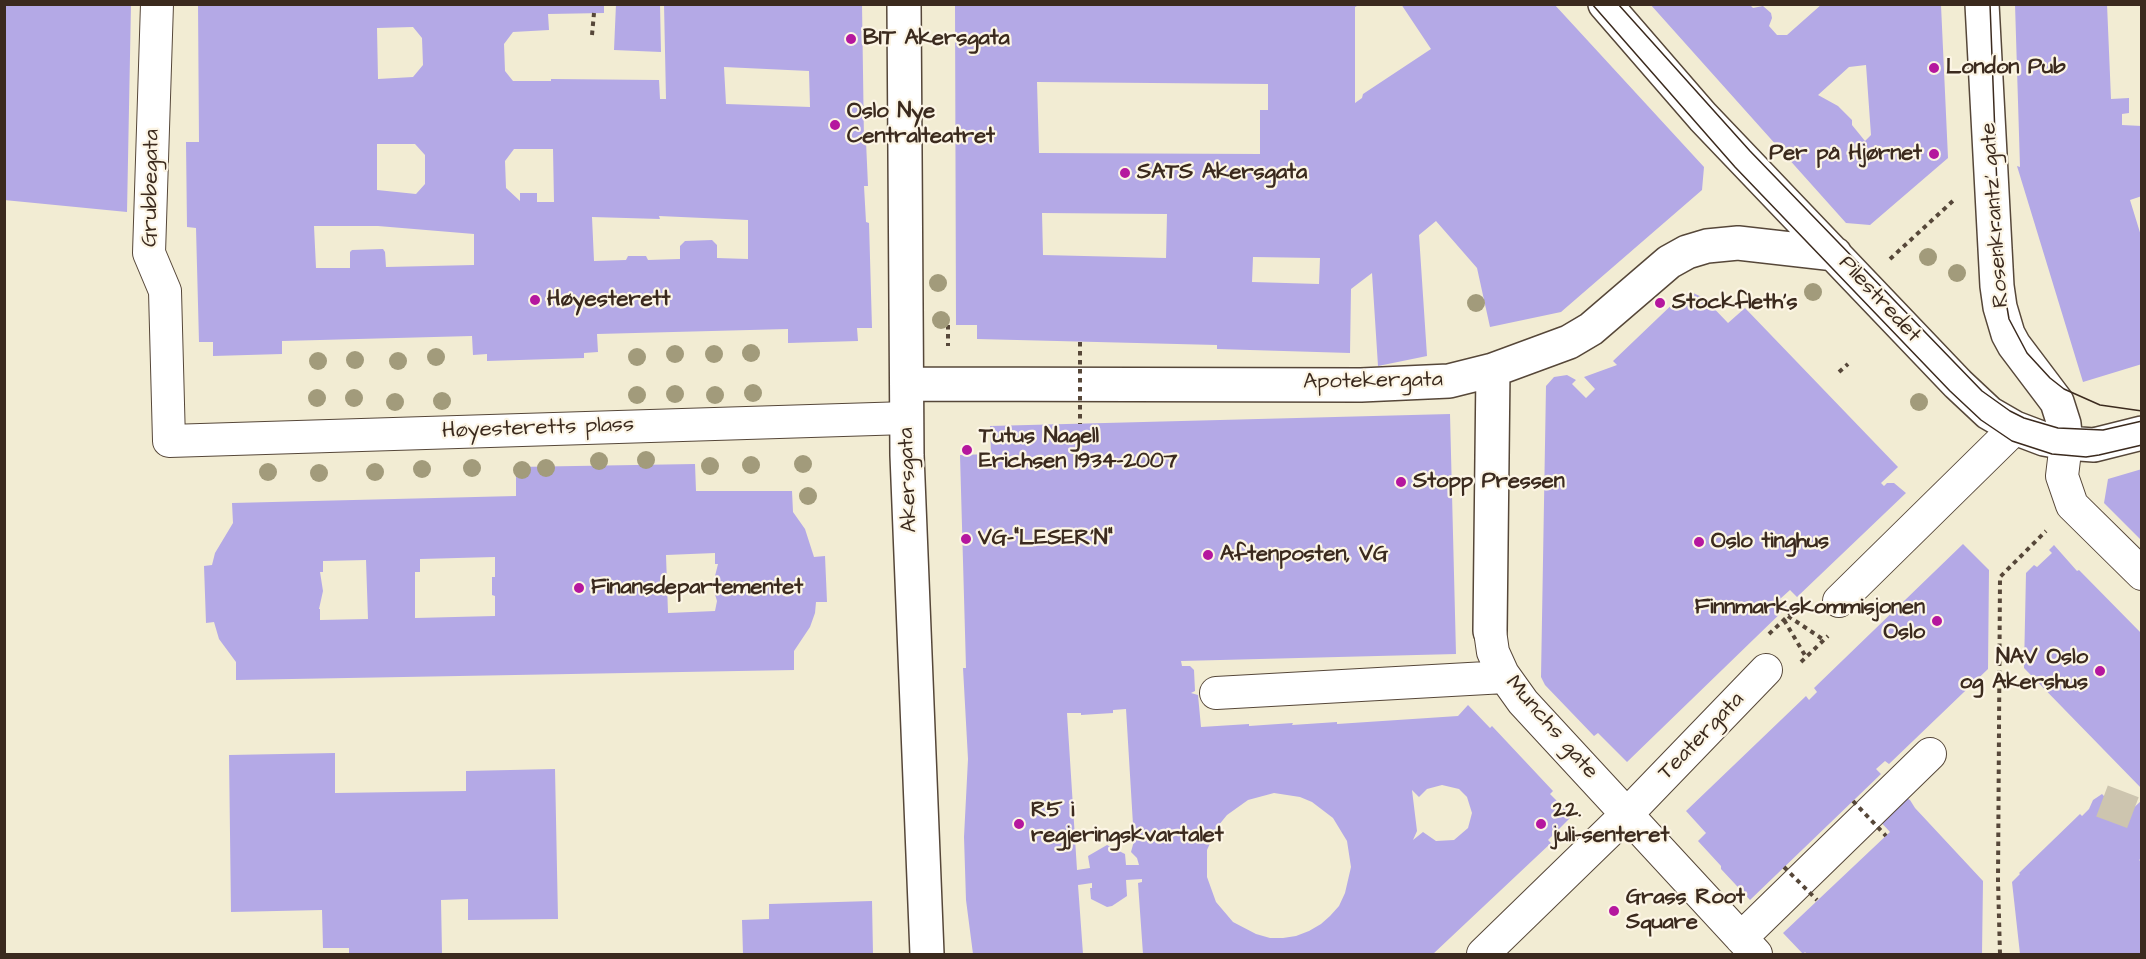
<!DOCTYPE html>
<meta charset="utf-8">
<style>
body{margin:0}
#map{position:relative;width:2146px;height:959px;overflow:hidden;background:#f2ecd3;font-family:"Architects Daughter",sans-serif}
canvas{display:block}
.frame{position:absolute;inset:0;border:6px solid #3b2a1e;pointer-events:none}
</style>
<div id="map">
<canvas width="2146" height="959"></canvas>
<div class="frame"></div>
</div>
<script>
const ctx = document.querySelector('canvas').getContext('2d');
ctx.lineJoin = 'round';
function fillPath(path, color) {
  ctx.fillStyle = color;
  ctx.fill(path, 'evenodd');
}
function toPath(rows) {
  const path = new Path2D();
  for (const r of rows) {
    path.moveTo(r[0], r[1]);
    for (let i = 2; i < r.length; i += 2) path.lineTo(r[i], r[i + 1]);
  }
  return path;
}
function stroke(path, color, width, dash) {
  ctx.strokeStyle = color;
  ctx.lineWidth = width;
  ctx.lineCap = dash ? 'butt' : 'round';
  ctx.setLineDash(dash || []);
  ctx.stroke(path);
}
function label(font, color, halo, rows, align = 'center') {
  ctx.font = font + ' "Architects Daughter",sans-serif';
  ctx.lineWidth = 4.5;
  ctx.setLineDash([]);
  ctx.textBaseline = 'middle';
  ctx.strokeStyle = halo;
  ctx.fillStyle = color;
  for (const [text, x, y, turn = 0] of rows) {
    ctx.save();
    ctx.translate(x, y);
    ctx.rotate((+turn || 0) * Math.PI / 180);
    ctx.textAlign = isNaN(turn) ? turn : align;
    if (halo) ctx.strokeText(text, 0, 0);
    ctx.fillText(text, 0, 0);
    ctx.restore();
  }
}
const building = toPath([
 [4,4,131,4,127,212,4,200],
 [198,4,604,4,604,13,548,14,549,30,513,32,504,44,505,71,513,81,551,81,551,79,659,80,660,99,666,99,664,4,862,4,864,141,866,141,868,186,864,186,866,222,869,223,872,328,857,328,858,341,788,343,788,329,597,334,598,352,584,353,584,358,487,361,487,354,473,355,472,336,282,341,282,354,213,356,213,342,199,342,196,228,187,227,186,142,199,142],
 [413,27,422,38,423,65,413,77,378,79,377,28],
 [724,67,809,71,810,107,726,104],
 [377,144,415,144,425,155,425,184,416,194,377,190],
 [514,149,553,149,554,202,537,202,537,193,520,193,520,201,506,188,505,161],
 [659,216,748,220,748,259,717,258,717,245,712,240,685,241,680,246,680,259,648,260,646,256,628,256,626,260,594,261,592,217,660,219],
 [314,226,378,226,474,234,474,265,386,267,385,252,383,249,352,250,350,252,350,268,316,268],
 [616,4,660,4,661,52,614,50],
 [955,4,1361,4,1355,7,1355,103,1362,98,1363,94,1431,49,1401,4,1554,4,1704,167,1702,190,1561,312,1490,327,1477,268,1436,221,1419,235,1427,356,1378,366,1372,273,1351,289,1350,353,1217,349,1217,345,977,339,977,325,956,325],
 [1037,82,1268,84,1268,110,1260,110,1260,154,1039,153],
 [1042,213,1167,214,1166,258,1043,255],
 [1253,257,1320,258,1319,284,1252,282],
 [1650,4,1752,4,1751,6,1753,8,1763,6,1771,13,1772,18,1769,26,1777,35,1787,35,1822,4,1941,5,1948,158,1870,225,1846,223],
 [1866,65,1871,135,1865,141,1852,125,1852,120,1838,106,1818,95,1849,67],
 [2015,4,2107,4,2111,99,2129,98,2129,113,2122,114,2122,125,2142,126,2142,196,2130,200,2142,239,2142,364,2083,382,2017,166,2020,167],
 [1691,292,1704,298,1728,323,1745,308,1898,467,1881,483,1884,486,1887,483,1894,483,1906,493,1797,597,1790,590,1780,599,1787,607,1627,762,1598,733,1594,736,1545,685,1541,677,1546,386,1554,377,1567,375,1576,380,1572,384,1586,398,1595,389,1584,377,1617,365,1613,361,1681,296],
 [1450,414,1456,654,1181,661,1182,666,1190,666,1194,670,1195,691,1191,693,1198,695,1201,727,1249,724,1249,726,1293,723,1292,725,1337,722,1337,724,1458,716,1468,705,1490,728,1492,726,1553,791,1550,794,1572,816,1548,840,1551,843,1433,954,1143,954,1138,883,1142,882,1142,879,1126,880,1127,896,1112,906,1107,907,1091,899,1090,888,1092,888,1092,883,1078,885,1083,954,973,954,966,900,964,837,968,759,963,668,966,668,960,455,991,454,990,426],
 [1126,709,1134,841,1131,852,1137,858,1139,865,1126,865,1125,854,1107,845,1088,856,1090,868,1077,870,1067,713,1081,713,1081,715,1113,713,1113,710],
 [1442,785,1459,789,1467,797,1472,813,1468,828,1454,840,1436,841,1423,832,1413,840,1417,831,1412,790,1419,797,1427,789],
 [1274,793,1300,797,1312,802,1333,818,1347,841,1351,867,1345,893,1339,906,1330,916,1321,924,1309,931,1296,936,1283,938,1270,938,1256,934,1233,922,1216,902,1207,877,1207,850,1218,826,1227,815,1248,800],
 [695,464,696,491,792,491,793,512,805,529,814,557,825,556,827,602,816,602,815,613,810,627,794,651,794,670,236,680,236,662,219,639,214,622,206,623,204,566,212,565,215,553,233,523,232,503,516,496,516,467],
 [715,553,715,564,718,564,715,576,714,591,717,601,715,611,668,613,666,555],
 [495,557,495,577,492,577,492,595,495,596,495,616,415,618,415,572,420,572,420,559],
 [366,560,368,619,320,620,320,609,319,609,323,591,320,572,323,572,323,561],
 [2142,469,2142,541,2104,503,2108,479],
 [1963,544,1989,570,1988,669,1889,764,1885,761,1876,769,1881,774,1750,900,1721,869,1721,866,1698,841,1706,833,1686,811,1806,696,1809,700,1817,692,1814,688],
 [2054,545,2077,571,2079,570,2142,634,2142,789,2024,668,2026,573,2034,565,2037,567,2052,553,2049,550],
 [335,753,335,793,466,791,466,771,555,769,558,919,468,920,468,899,441,900,442,954,349,954,349,948,323,948,322,910,231,912,229,755],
 [1901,794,1910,800,1915,808,1983,881,1982,954,1807,954,1805,952,1803,954,1783,933,1890,832,1877,818],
 [2102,794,2124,817,2142,800,2142,858,2139,860,2142,862,2142,954,2020,954,2012,882,2020,874,2019,873,2080,814,2082,816,2089,809,2093,800],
 [872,901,873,954,743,954,742,920,769,919,769,904]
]);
const trunkTunnel = toPath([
 [2102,801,2142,816]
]);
const path = toPath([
 [592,35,594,13],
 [1890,259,1955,199],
 [948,325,948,346],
 [1839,372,1848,364],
 [1788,616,1824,640],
 [1784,620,1806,657],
 [1769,634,1803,602],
 [1801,662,1828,636],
 [2000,954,1998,881,2000,577,2046,531]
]);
const pedestrian = toPath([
 [157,4,149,253,165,291,169,441,907,418],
 [2066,443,2062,476,2072,505,2142,574],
 [1839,601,2015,428],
 [1490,631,1493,652,1503,674,1523,702,1756,954],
 [1216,693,1505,677],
 [1741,938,1930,754],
 [1483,954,1627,814,1766,670]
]);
const minor = toPath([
 [904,4,907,455,927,954],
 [1605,4,1703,117,1958,384,1989,413,2015,428,2044,439,2066,443,2094,445,2142,433],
 [1982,4,1997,286,2000,307,2008,334,2014,345,2057,402,2064,424,2066,443],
 [907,384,1361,385,1449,381,1493,370,1569,342,1591,329,1669,262,1687,252,1707,246,1738,243,1835,254],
 [1490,631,1493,370]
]);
const tram = toPath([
 [1592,4,1735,167,1950,391,1981,420,2012,441,2052,454,2086,457,2099,455,2142,445],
 [1618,4,1750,151,1982,391,2010,411,2024,418,2058,428,2103,430,2142,421],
 [1990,4,2000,266,2009,319,2027,353,2050,378,2064,389,2100,405,2142,411]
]);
const pathBridge = toPath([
 [1080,342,1080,424],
 [1853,801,1886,836],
 [1784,867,1817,900]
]);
const trees = [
 [1928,257],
 [1957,273],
 [938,283],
 [1813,292],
 [1476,303],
 [941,320],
 [751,353],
 [675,354],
 [714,354],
 [436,357],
 [637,357],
 [355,360],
 [318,361],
 [398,361],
 [753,393],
 [675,394],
 [637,395],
 [715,395],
 [317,398],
 [354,398],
 [442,401],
 [395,402],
 [1919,402],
 [646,460],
 [599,461],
 [803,464],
 [751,465],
 [710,466],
 [472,468],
 [546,468],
 [422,469],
 [522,470],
 [268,472],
 [375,472],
 [319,473],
 [808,496]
];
const markers = [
 [851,39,6,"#b5179e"],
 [1934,68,6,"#b5179e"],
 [835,125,6,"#b5179e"],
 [1934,154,6,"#b5179e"],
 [1125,173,6,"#b5179e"],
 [535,300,6,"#b5179e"],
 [1660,303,6,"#b5179e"],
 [967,450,6,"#b5179e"],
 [1401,482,6,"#b5179e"],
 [966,539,6,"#b5179e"],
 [1699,542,6,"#b5179e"],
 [1208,555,6,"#b5179e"],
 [579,588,6,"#b5179e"],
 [1937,621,6,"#b5179e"],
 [2100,671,6,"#b5179e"],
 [1019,824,6,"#b5179e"],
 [1541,824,6,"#b5179e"],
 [1614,911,6,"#b5179e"]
];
const poiNames = [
 ["BIT Akersgata",863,39],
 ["London Pub",1946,68],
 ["Oslo Nye",847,112],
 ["Centralteatret",847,137],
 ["Per på Hjørnet",1922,154,"right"],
 ["SATS Akersgata",1137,173],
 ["Høyesterett",547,300],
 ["Stockfleth's",1672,303],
 ["Tutus Nagell",979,437],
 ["Erichsen 1934-2007",979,462],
 ["Stopp Pressen",1413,482],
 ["VG-\"LESER'N\"",978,539],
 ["Oslo tinghus",1711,542],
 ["Aftenposten, VG",1220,555],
 ["Finansdepartementet",591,588],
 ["Finnmarkskommisjonen",1925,608,"right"],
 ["Oslo",1925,633,"right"],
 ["NAV Oslo",2088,658,"right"],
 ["og Akershus",2088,683,"right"],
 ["R5 i",1031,811],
 ["regjeringskvartalet",1031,836],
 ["22.",1553,811],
 ["juli-senteret",1553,836],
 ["Grass Root",1626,898],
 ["Square",1626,923]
];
const streetNames = [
 ["Grubbegata",152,188,-89],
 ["Rosenkrantz’ gate",1996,215,-94],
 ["Pilestredet",1879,300,47],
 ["Apotekergata",1373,382,-1],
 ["Høyesteretts plass",538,429,-2],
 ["Akersgata",909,480,-92],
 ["Munchs gate",1551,728,49],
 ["Teatergata",1702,737,-46]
];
fillPath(building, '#b4a9e6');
stroke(trunkTunnel, '#cdc5af', 33, [33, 16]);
stroke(pedestrian, '#564739', 34);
stroke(minor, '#564739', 36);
stroke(path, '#564739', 4, [4.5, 4.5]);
stroke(pedestrian, '#fff', 32);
stroke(minor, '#fff', 33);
stroke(tram, '#3b2a1e', 1.5);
stroke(pathBridge, '#564739', 4, [4.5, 4.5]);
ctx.fillStyle = '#a29b7b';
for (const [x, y] of trees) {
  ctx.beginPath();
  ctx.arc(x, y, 9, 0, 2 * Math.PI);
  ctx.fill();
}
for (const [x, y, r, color] of markers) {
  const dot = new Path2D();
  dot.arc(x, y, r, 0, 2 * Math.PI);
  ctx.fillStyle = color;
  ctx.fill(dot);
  stroke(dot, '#fcf5e5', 2);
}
label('bold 22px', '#3b2a1e', '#fcf5e5', poiNames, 'left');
label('22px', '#3b2a1e', '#fcf5e5', streetNames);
</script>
